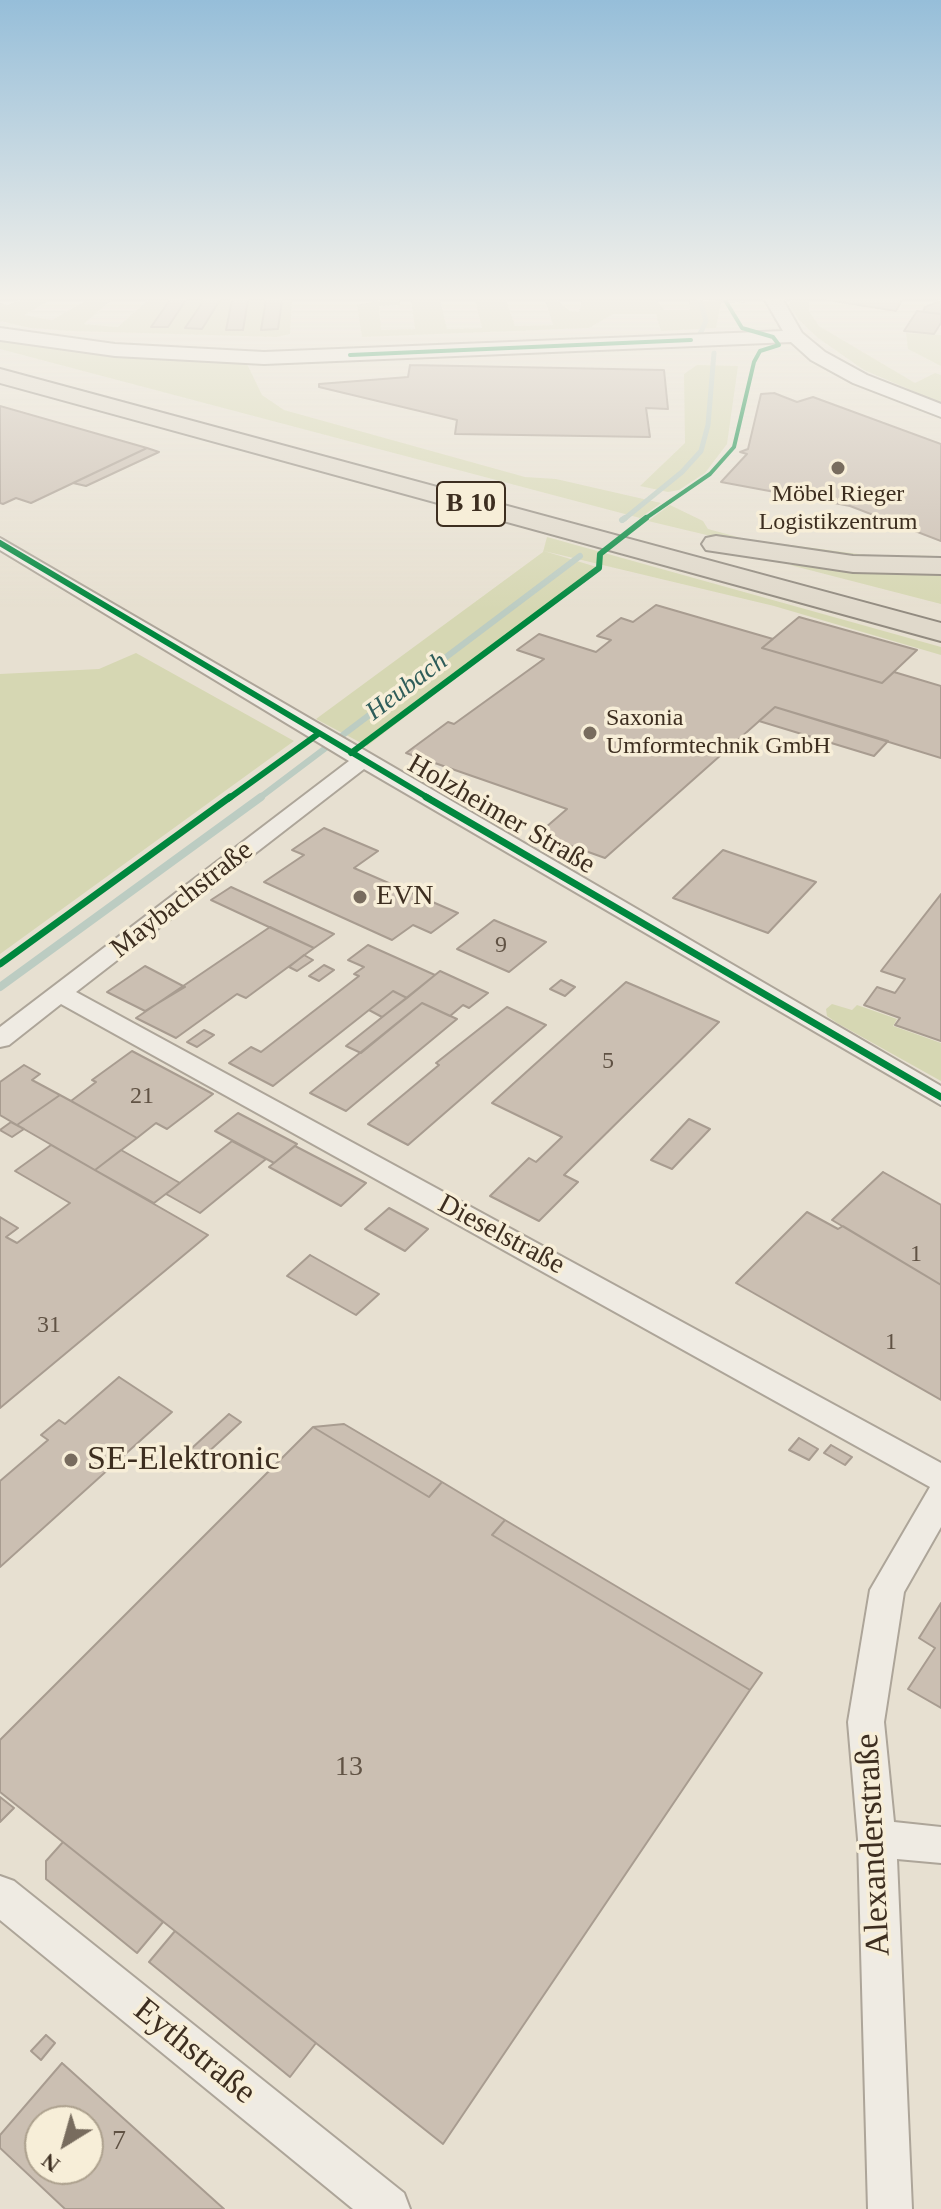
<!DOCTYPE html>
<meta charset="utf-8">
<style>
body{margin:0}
#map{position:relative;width:941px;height:2209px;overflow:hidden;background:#e7e0d1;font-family:"Times New Roman",serif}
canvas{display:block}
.north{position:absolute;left:24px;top:2105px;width:80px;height:80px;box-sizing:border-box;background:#f7eed8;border:2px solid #ada18e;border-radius:50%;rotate:217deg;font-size:22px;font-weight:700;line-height:32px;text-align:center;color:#3d2e20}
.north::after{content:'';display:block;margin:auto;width:28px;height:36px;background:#786c5e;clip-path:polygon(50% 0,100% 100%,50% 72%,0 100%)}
</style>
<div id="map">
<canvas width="941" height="2209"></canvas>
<div class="north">N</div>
</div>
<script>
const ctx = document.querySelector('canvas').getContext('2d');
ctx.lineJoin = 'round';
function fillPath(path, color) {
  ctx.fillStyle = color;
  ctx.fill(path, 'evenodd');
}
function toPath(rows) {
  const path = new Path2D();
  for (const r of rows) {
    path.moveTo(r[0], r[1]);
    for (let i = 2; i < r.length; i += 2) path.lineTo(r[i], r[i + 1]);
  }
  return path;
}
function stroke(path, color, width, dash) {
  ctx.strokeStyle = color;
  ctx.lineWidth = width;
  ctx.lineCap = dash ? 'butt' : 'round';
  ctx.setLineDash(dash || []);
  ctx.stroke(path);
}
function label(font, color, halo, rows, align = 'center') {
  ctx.font = font + ' "Times New Roman",serif';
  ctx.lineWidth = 7;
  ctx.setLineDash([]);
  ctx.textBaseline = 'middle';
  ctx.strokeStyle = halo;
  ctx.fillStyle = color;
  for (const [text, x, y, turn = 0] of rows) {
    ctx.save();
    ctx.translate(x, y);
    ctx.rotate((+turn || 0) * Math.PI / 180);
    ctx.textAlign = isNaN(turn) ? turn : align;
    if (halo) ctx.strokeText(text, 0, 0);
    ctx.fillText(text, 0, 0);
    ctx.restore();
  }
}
const green = toPath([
 [21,300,50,300,24,315,52,320,87,300,111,300,84,324,118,327,148,300,292,300,290,334,277,337,72,331,30,328,0,321,0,303,8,305],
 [382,300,399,300,400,305,379,306,381,330,415,329,411,300,440,300,447,329,482,328,475,300,506,300,515,326,553,325,545,300,557,300,570,311,579,312,582,300,657,300,664,310,690,310,689,300,749,302,721,303,716,328,661,331,656,314,613,314,589,328,362,337,357,305],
 [792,300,809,300,809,311,819,326,915,383,935,373,941,375,941,403,864,370,818,338,799,320,789,305],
 [906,333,941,335,941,366,908,349],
 [0,340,70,351,247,364,262,395,284,410,525,477,556,479,661,503,640,518,0,349],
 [697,365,738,366,727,444,705,473,679,490,668,492,640,486,685,443,684,374],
 [670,505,703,521,708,529,745,539,866,555,941,556,941,561,876,562,761,548,648,521],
 [547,537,941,647,941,655,774,606,544,551,600,568,367,746,316,719,543,552],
 [797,563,941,570,941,604,790,565],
 [136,653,294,741,0,954,0,674,99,669],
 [832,1004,852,1010,857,1005,897,1019,893,1026,941,1043,941,1081,837,1023,827,1016,826,1009]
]);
const streamFar2 = toPath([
 [700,300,706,321,700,334],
 [623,520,682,472,701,451,708,425,714,353]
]);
const streamFar1 = toPath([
 [622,520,625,518],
 [258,799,580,556]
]);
const stream = toPath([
 [0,987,261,797]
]);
const building = toPath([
 [170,300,186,300,168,327,151,327,170,300],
 [204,300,220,300,202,329,185,328,204,300],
 [232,300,248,300,243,330,226,330,232,300],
 [266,300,282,300,278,329,261,330,266,300],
 [828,300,902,300,896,311,828,300],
 [941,301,941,314,923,312,925,307,941,301],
 [917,311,941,314,941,323,934,334,904,331,917,311],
 [410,365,664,370,668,409,646,408,650,437,455,434,457,420,319,387,319,384,408,377,410,365],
 [774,393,797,402,813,397,941,444,941,541,850,506,721,482,747,454,740,452,748,449,761,394,774,393],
 [0,406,147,448,31,503,16,498,3,504,0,503,0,406],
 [147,448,159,452,86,486,73,483,147,448],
 [656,605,773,639,762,648,882,683,894,672,941,686,941,758,775,707,605,858,538,834,567,809,406,753,448,722,454,724,544,659,517,650,539,634,596,652,611,640,597,636,621,618,633,622,656,605],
 [799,617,917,650,882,683,762,648,799,617],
 [775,707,888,741,874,756,759,721,775,707],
 [324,828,378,851,354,868,458,913,431,933,413,925,392,940,264,882,304,855,292,850,324,828],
 [723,850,816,882,768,933,673,898,723,850],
 [231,887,334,934,314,948,211,900,231,887],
 [941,894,941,1041,895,1025,900,1018,864,1005,877,987,895,993,905,979,881,971,941,894],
 [494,920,546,942,509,972,457,949,494,920],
 [270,927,314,948,246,998,237,994,176,1038,136,1018,270,927],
 [368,945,435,975,407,998,393,991,273,1086,229,1063,251,1047,261,1052,359,976,354,974,364,967,348,960,368,945],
 [304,955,313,960,297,971,289,967,304,955],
 [324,965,334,970,319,981,309,976,324,965],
 [145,966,185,987,145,1011,107,992,145,966],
 [440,971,488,993,469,1008,463,1005,450,1016,422,1003,361,1053,346,1046,440,971],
 [561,980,575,987,565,996,550,989,561,980],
 [626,982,719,1022,564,1175,578,1182,539,1221,490,1196,529,1158,536,1162,562,1137,492,1103,626,982],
 [393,991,407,998,382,1017,369,1010,393,991],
 [422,1003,457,1019,346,1111,310,1093,422,1003],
 [507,1007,546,1025,408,1145,368,1124,439,1065,436,1063,507,1007],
 [204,1030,214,1035,197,1047,187,1042,204,1030],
 [132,1051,213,1094,167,1129,156,1123,137,1138,71,1101,96,1082,92,1080,132,1051],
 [24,1065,40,1074,32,1080,60,1095,17,1125,0,1115,0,1082,24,1065],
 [60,1095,71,1101,137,1138,95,1170,17,1125,60,1095],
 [238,1113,297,1144,274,1163,215,1131,238,1113],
 [689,1119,710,1129,672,1169,651,1160,689,1119],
 [11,1122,24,1129,12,1137,0,1130,11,1122],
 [232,1141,266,1159,200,1213,166,1194,232,1141],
 [51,1145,208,1235,0,1408,0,1217,18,1228,6,1237,17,1243,70,1203,15,1171,51,1145],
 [295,1146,366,1183,341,1206,269,1167,295,1146],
 [121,1150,180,1183,154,1203,95,1170,121,1150],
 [883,1172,941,1205,941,1285,832,1220,883,1172],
 [389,1208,428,1229,405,1251,365,1229,389,1208],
 [807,1212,838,1229,843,1226,941,1285,941,1400,736,1283,807,1212],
 [310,1255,379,1294,356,1315,287,1276,310,1255],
 [119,1377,172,1412,0,1567,0,1481,48,1440,41,1435,59,1420,65,1424,119,1377],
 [229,1414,241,1422,193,1466,180,1459,229,1414],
 [344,1424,442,1482,429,1497,313,1427,344,1424],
 [313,1427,429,1497,442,1482,505,1520,492,1535,750,1690,443,2144,0,1792,0,1740,313,1427],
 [799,1438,818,1449,809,1460,789,1450,799,1438],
 [831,1445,852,1457,845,1465,824,1453,831,1445],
 [505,1520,762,1673,750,1690,492,1535,505,1520],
 [941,1603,941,1708,908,1689,935,1648,919,1638,941,1603],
 [0,1797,14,1808,0,1822,0,1797],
 [63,1842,163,1922,137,1953,46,1879,46,1861,63,1842],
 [175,1931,316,2043,290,2077,149,1962,175,1931],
 [46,2035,55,2043,41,2060,31,2051,46,2035],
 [62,2063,224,2209,65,2209,0,2148,0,2135,62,2063],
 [40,2121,88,2121,88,2169,40,2169,40,2121]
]);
const minor = toPath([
 [0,538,941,1086,941,1105,364,769,76,992,941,1463,941,1527,904,1592,884,1722,894,1822,941,1827,941,1863,897,1859,912,2209,868,2209,858,1839,848,1722,870,1590,930,1487,61,1004,9,1045,0,1047,0,1027,349,761,0,550,0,538],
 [0,1876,14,1881,404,2193,410,2209,353,2209,0,1920,0,1876]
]);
const secondary = toPath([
 [765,300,783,300,802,333,825,352,867,375,941,404,941,417,853,383,811,360,791,342,264,364,115,356,0,340,0,328,115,344,264,352,783,331,765,300]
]);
const trunk = toPath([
 [0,369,941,623,941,641,0,383,0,369],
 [716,536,853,556,941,558,941,574,853,572,706,550,702,544,706,538,716,536]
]);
const cyclewayFar2 = toPath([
 [350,355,691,340],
 [643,520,710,474,734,447,754,362,760,351,779,345,773,337,742,328,725,300]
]);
const cyclewayFar1 = toPath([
 [0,543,430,799],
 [351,753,599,568,600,554,646,518],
 [228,799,318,734]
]);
const cycleway = toPath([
 [426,797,941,1097],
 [0,964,230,797]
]);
const markers = [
 [838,468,8,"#786c5e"],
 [590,733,8,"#786c5e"],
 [360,897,8,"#786c5e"],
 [71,1460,8,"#786c5e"]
];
const farPoinames = [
 ["Möbel Rieger",838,495],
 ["Logistikzentrum",838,523],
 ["Saxonia",606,719,"left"],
 ["Umformtechnik GmbH",606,747,"left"]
];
const numberNames = [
 ["9",501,946],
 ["5",608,1062],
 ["21",142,1097],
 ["1",916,1255],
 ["31",49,1326],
 ["1",891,1343]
];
const shields = [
 [471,504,68]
];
const shieldNames = [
 ["B 10",471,504]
];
const farWaternames = [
 ["Heubach",407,687,-37]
];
const streetNames = [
 ["Holzheimer Straße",501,815,30],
 ["Maybachstraße",182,900,-38],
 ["Dieselstraße",501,1235,28]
];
const poiNames = [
 ["EVN",376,897]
];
const nearNumbernames = [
 ["13",349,1768],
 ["7",119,2142]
];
const nearPoinames = [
 ["SE-Elektronic",87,1460]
];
const nearStreetnames = [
 ["Alexanderstraße",874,1845,-93],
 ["Eythstraße",194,2052,39]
];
fillPath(green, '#d6d7b3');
stroke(streamFar2, '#bcccc2', 5);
stroke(streamFar1, '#bcccc2', 6);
stroke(stream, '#bcccc2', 8);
fillPath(building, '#cbbfb2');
stroke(building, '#a89c90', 2);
stroke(minor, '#ada599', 4);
stroke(secondary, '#9c958a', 4);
stroke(trunk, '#928b80', 4);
fillPath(minor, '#efebe3');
fillPath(secondary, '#efebe3');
fillPath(trunk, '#e0d9cb');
stroke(cyclewayFar2, '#00873e', 4);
stroke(cyclewayFar1, '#00873e', 6);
stroke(cycleway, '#00873e', 7);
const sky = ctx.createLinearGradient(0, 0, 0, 610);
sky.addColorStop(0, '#96bed9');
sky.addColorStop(0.49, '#f4f1ea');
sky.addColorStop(1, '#f4f1ea00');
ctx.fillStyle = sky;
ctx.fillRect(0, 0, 941, 610);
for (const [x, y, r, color] of markers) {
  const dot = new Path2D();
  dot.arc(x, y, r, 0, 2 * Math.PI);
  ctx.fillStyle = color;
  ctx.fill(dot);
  stroke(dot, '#f7eed8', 3);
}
label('24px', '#3d2e20', '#f7eed8', farPoinames);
label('24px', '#605244', null, numberNames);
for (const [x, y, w] of shields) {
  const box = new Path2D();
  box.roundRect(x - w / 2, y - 22, w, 44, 6);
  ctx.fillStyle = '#f7eed8';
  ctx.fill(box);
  stroke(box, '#3d2e20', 2);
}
label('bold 26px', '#3d2e20', null, shieldNames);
label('italic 26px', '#2f5d5a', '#f7eed8', farWaternames);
label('28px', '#3d2e20', '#f7eed8', streetNames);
label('28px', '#3d2e20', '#f7eed8', poiNames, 'left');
label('28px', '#605244', null, nearNumbernames);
label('34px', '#3d2e20', '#f7eed8', nearPoinames, 'left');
label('34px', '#3d2e20', '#f7eed8', nearStreetnames);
</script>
